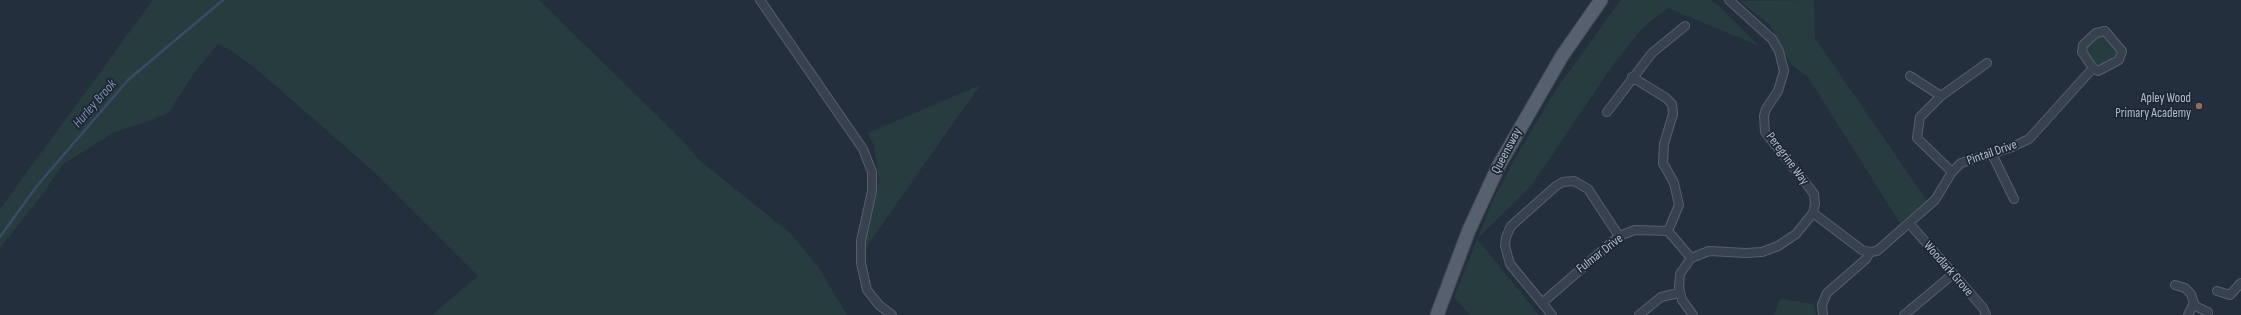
<!DOCTYPE html>
<style>
body{margin:0}
canvas{display:block;background:#242f3e}
</style>
<canvas width="2241" height="315"></canvas>
<script>
const ctx = document.querySelector('canvas').getContext('2d');
ctx.lineJoin = 'round';
function fillPath(path, color) {
  ctx.fillStyle = color;
  ctx.fill(path, 'evenodd');
}
function toPath(rows) {
  const path = new Path2D();
  for (const r of rows) {
    path.moveTo(r[0], r[1]);
    for (let i = 2; i < r.length; i += 2) path.lineTo(r[i], r[i + 1]);
  }
  return path;
}
function stroke(path, color, width, dash) {
  ctx.strokeStyle = color;
  ctx.lineWidth = width;
  ctx.lineCap = dash ? 'butt' : 'round';
  ctx.setLineDash(dash || []);
  ctx.stroke(path);
}
function label(font, color, halo, rows, align = 'center') {
  ctx.font = font + ' "Sofia Sans Condensed",sans-serif';
  ctx.lineWidth = 3.5;
  ctx.setLineDash([]);
  ctx.textBaseline = 'middle';
  ctx.strokeStyle = halo;
  ctx.fillStyle = color;
  for (const [text, x, y, turn = 0] of rows) {
    ctx.save();
    ctx.translate(x, y);
    ctx.rotate((+turn || 0) * Math.PI / 180);
    ctx.textAlign = isNaN(turn) ? turn : align;
    if (halo) ctx.strokeText(text, 0, 0);
    ctx.fillText(text, 0, 0);
    ctx.restore();
  }
}
const green = toPath([
 [153,0,539,0,685,143,699,160,791,234,819,268,847,315,432,315,478,276,371,169,254,67,230,50,218,44,194,73,169,112,150,121,114,132,62,165,45,191,0,248,0,209],
 [1621,0,1710,0,1721,8,1759,46,1668,8,1643,27,1610,69,1531,186,1477,239,1539,315,1470,315,1454,297,1493,200,1517,155,1557,88],
 [1814,0,1815,38,1927,201,1900,223,1808,77,1791,64,1770,25,1740,1],
 [2100,35,2104,35,2117,50,2116,55,2101,65,2096,65,2085,51,2085,46],
 [980,85,871,240,865,250,867,231,879,181,874,145,868,133],
 [1780,299,1814,304,1816,315,1774,315]
]);
const stream = toPath([
 [0,237,36,187,128,80,223,0]
]);
const minor = toPath([
 [760,0,863,149,872,172,872,191,861,241,861,263,867,290,879,305,892,315],
 [2105,31,2122,51,2119,60,2098,71,2093,68,2082,52,2083,45,2096,33,2105,31],
 [1910,76,1941,96],
 [1632,77,1666,98,1672,104,1673,114,1664,144,1663,163,1674,183,1679,205,1668,231,1691,258],
 [1607,112,1652,53,1685,26],
 [1992,154,2014,199],
 [1952,172,1917,138,1920,117,1941,96,1987,63],
 [1813,213,1862,250,1870,252,1877,251,1935,200,1952,172,1961,163,2012,147,2029,139,2093,68],
 [1909,223,1983,308,1986,315],
 [2175,285,2185,288,2191,294,2194,303,2188,315],
 [2217,291,2230,295,2241,283],
 [1542,303,1619,236,1635,230,1668,231],
 [2193,305,2208,312],
 [1552,315,1510,264,1505,246,1506,237,1511,226,1556,186,1563,182,1574,181,1588,189,1619,236],
 [1639,315,1661,297,1679,293],
 [1693,315,1682,300,1679,287,1680,274,1691,258,1709,251,1746,253,1762,252,1778,246,1796,234,1813,213,1815,204,1814,194,1808,186,1765,132,1764,116,1766,109,1778,91,1784,71,1779,51,1772,39,1729,0],
 [1823,315,1822,305,1827,293,1866,259,1870,252],
 [1904,315,1953,274]
]);
const primary = toPath([
 [1437,315,1469,230,1499,165,1562,56,1601,0]
]);
const markers = [
 [2199,106,4,"#8d6e63"]
];
const poiNames = [
 ["Apley Wood",2191,99],
 ["Primary Academy",2191,114]
];
const streetNames = [
 ["Queensway",1507,151,-62],
 ["Pintail Drive",1992,153,-19],
 ["Peregrine Way",1787,159,53],
 ["Fulmar Drive",1600,254,-38],
 ["Woodlark Grove",1948,269,49]
];
const waterNames = [
 ["Hurley Brook",95,104,-49]
];
fillPath(green, '#263c3f');
stroke(stream, '#394c67', 2.5);
stroke(minor, '#565f6c', 10);
stroke(primary, '#414a57', 15);
stroke(minor, '#38414e', 8);
stroke(primary, '#56606e', 13);
for (const [x, y, r, color] of markers) {
  const dot = new Path2D();
  dot.arc(x, y, r, 0, 2 * Math.PI);
  ctx.fillStyle = color;
  ctx.fill(dot);
  stroke(dot, '#1d2633', 1.5);
}
label('13px', '#b4bcc9', '#1d2633', poiNames, 'right');
label('13px', '#b4bcc9', '#1d2633', streetNames);
label('italic 14px', '#7c92b1', '#1d2633', waterNames);
</script>
